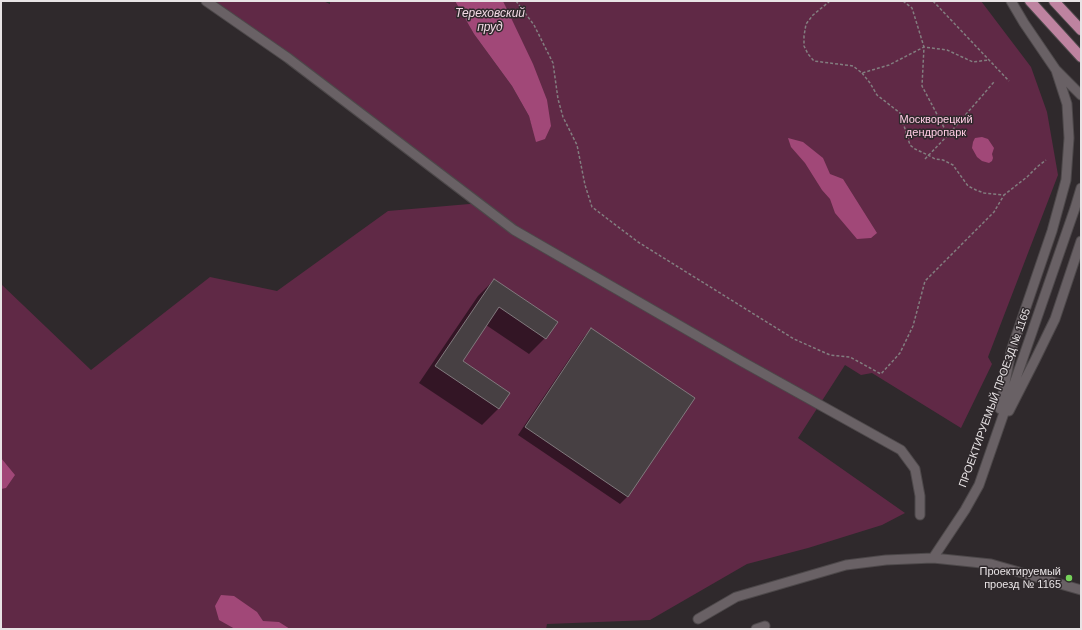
<!DOCTYPE html>
<meta charset="utf-8">
<style>
body{margin:0}
#map{position:relative;width:1082px;height:630px;overflow:hidden;background:#2f292c;font-family:Arial,sans-serif}
canvas{display:block}
.frame{position:absolute;inset:0;border:2px solid #e8e3e5;pointer-events:none}
</style>
<div id="map">
<canvas width="1082" height="630"></canvas>
<div class="frame"></div>
</div>
<script>
const ctx = document.querySelector('canvas').getContext('2d');
ctx.lineJoin = 'round';
function fillPath(path, color) {
  ctx.fillStyle = color;
  ctx.fill(path, 'evenodd');
}
function toPath(rows) {
  const path = new Path2D();
  for (const r of rows) {
    path.moveTo(r[0], r[1]);
    for (let i = 2; i < r.length; i += 2) path.lineTo(r[i], r[i + 1]);
  }
  return path;
}
function stroke(path, color, width, dash) {
  ctx.strokeStyle = color;
  ctx.lineWidth = width;
  ctx.lineCap = dash ? 'butt' : 'round';
  ctx.setLineDash(dash || []);
  ctx.stroke(path);
}
function label(font, color, halo, rows, align = 'center') {
  ctx.font = font + ' Arial,sans-serif';
  ctx.lineWidth = 3;
  ctx.setLineDash([]);
  ctx.textBaseline = 'middle';
  ctx.strokeStyle = halo;
  ctx.fillStyle = color;
  for (const [text, x, y, turn = 0] of rows) {
    ctx.save();
    ctx.translate(x, y);
    ctx.rotate((+turn || 0) * Math.PI / 180);
    ctx.textAlign = isNaN(turn) ? turn : align;
    if (halo) ctx.strokeText(text, 0, 0);
    ctx.fillText(text, 0, 0);
    ctx.restore();
  }
}
const green = toPath([
 [215,1,323,1,330,4,330,1,455,1,474,34,512,86,529,116,537,142,505,6,503,1,981,1,1031,67,1047,112,1058,175,988,357,992,364,961,428,872,373,861,375,845,365,798,438,905,513,882,525,808,548,747,564,650,620,547,624,546,629,1,629,1,284,91,370,210,277,277,291,388,211,481,203]
]);
const water = toPath([
 [455,1,503,1,533,64,547,100,551,126,545,139,536,142,529,116,512,86,474,34],
 [982,137,988,139,994,148,992,154,993,158,992,161,989,163,982,161,977,157,972,148,973,142,975,138],
 [788,138,803,142,823,158,830,174,843,179,877,233,871,238,857,239,835,213,830,199,822,190,805,163,791,147],
 [1,458,15,475,6,488,1,489],
 [221,595,234,596,257,612,263,621,279,622,290,629,235,629,219,620,215,606]
]);
const shadow = toPath([
 [494,280,545,338,529,354,486,325,462,361,508,393,498,409,482,425,419,383,478,296],
 [591,329,628,496,620,504,518,435,584,337]
]);
const building = toPath([
 [494,279,558,322,546,339,499,307,463,361,510,393,499,409,435,366,494,279],
 [591,328,695,398,628,497,525,427,591,328]
]);
const path = toPath([
 [516,1,534,25,553,63,558,99,563,117,577,145,585,185,592,207,638,242,794,339,830,355,850,357,881,374,900,353,913,326,925,281,994,212,1004,195],
 [830,1,813,15,806,24,804,36,804,46,808,54,814,61,853,66,862,73,889,65,924,47,947,50,973,62,989,60],
 [903,1,912,8,924,47,922,86,948,135],
 [933,1,1009,81],
 [862,73,870,83,877,95,900,113,910,145,915,149,928,155,935,159,943,160,953,165,968,186,976,190,984,193,1004,195,1027,177,1037,167,1046,160],
 [925,159,948,135,994,82]
]);
const minor = toPath([
 [206,1,288,58,514,230,741,361,901,450,915,469,920,496,920,515],
 [1011,1,1024,23,1056,70,1081,95],
 [1000,409,1011,351,1052,231,1066,180,1069,138,1067,104,1056,70],
 [1009,411,1035,360,1055,319,1081,241],
 [933,558,965,510,979,485,1075,208,1081,188],
 [698,619,736,597,846,565,886,560,933,558,991,564,1081,590],
 [756,629,765,626]
]);
const major = toPath([
 [1030,1,1081,57],
 [1054,1,1081,30]
]);
const markers = [
 [1069,578,4,"#76d25a"]
];
const parkNames = [
 ["Москворецкий",936,120],
 ["дендропарк",936,133]
];
const streetNames = [
 ["ПРОЕКТИРУЕМЫЙ ПРОЕЗД № 1165",995,398,-70]
];
const poiNames = [
 ["Проектируемый",1061,572],
 ["проезд № 1165",1061,585]
];
const waterNames = [
 ["Тереховский",490,14],
 ["пруд",490,28]
];
fillPath(green, '#602946');
fillPath(water, '#a14878');
fillPath(shadow, '#0007');
fillPath(building, '#474043');
stroke(building, '#81797d', 1);
stroke(minor, '#4d484a', 11);
stroke(major, '#4d484a', 12);
stroke(path, '#827d7f', 1.5, [3, 2]);
stroke(minor, '#696165', 9);
stroke(major, '#be83a0', 10);
for (const [x, y, r, color] of markers) {
  const dot = new Path2D();
  dot.arc(x, y, r, 0, 2 * Math.PI);
  ctx.fillStyle = color;
  ctx.fill(dot);
  stroke(dot, '#2f292c', 1.5);
}
label('11px', '#ffcce4', '#2f292c', parkNames);
label('11px', '#e8e3e5', '#2f292c', streetNames);
label('11px', '#e8e3e5', '#2f292c', poiNames, 'right');
label('italic 12px', '#f3d9e5', '#2f292c', waterNames);
</script>
